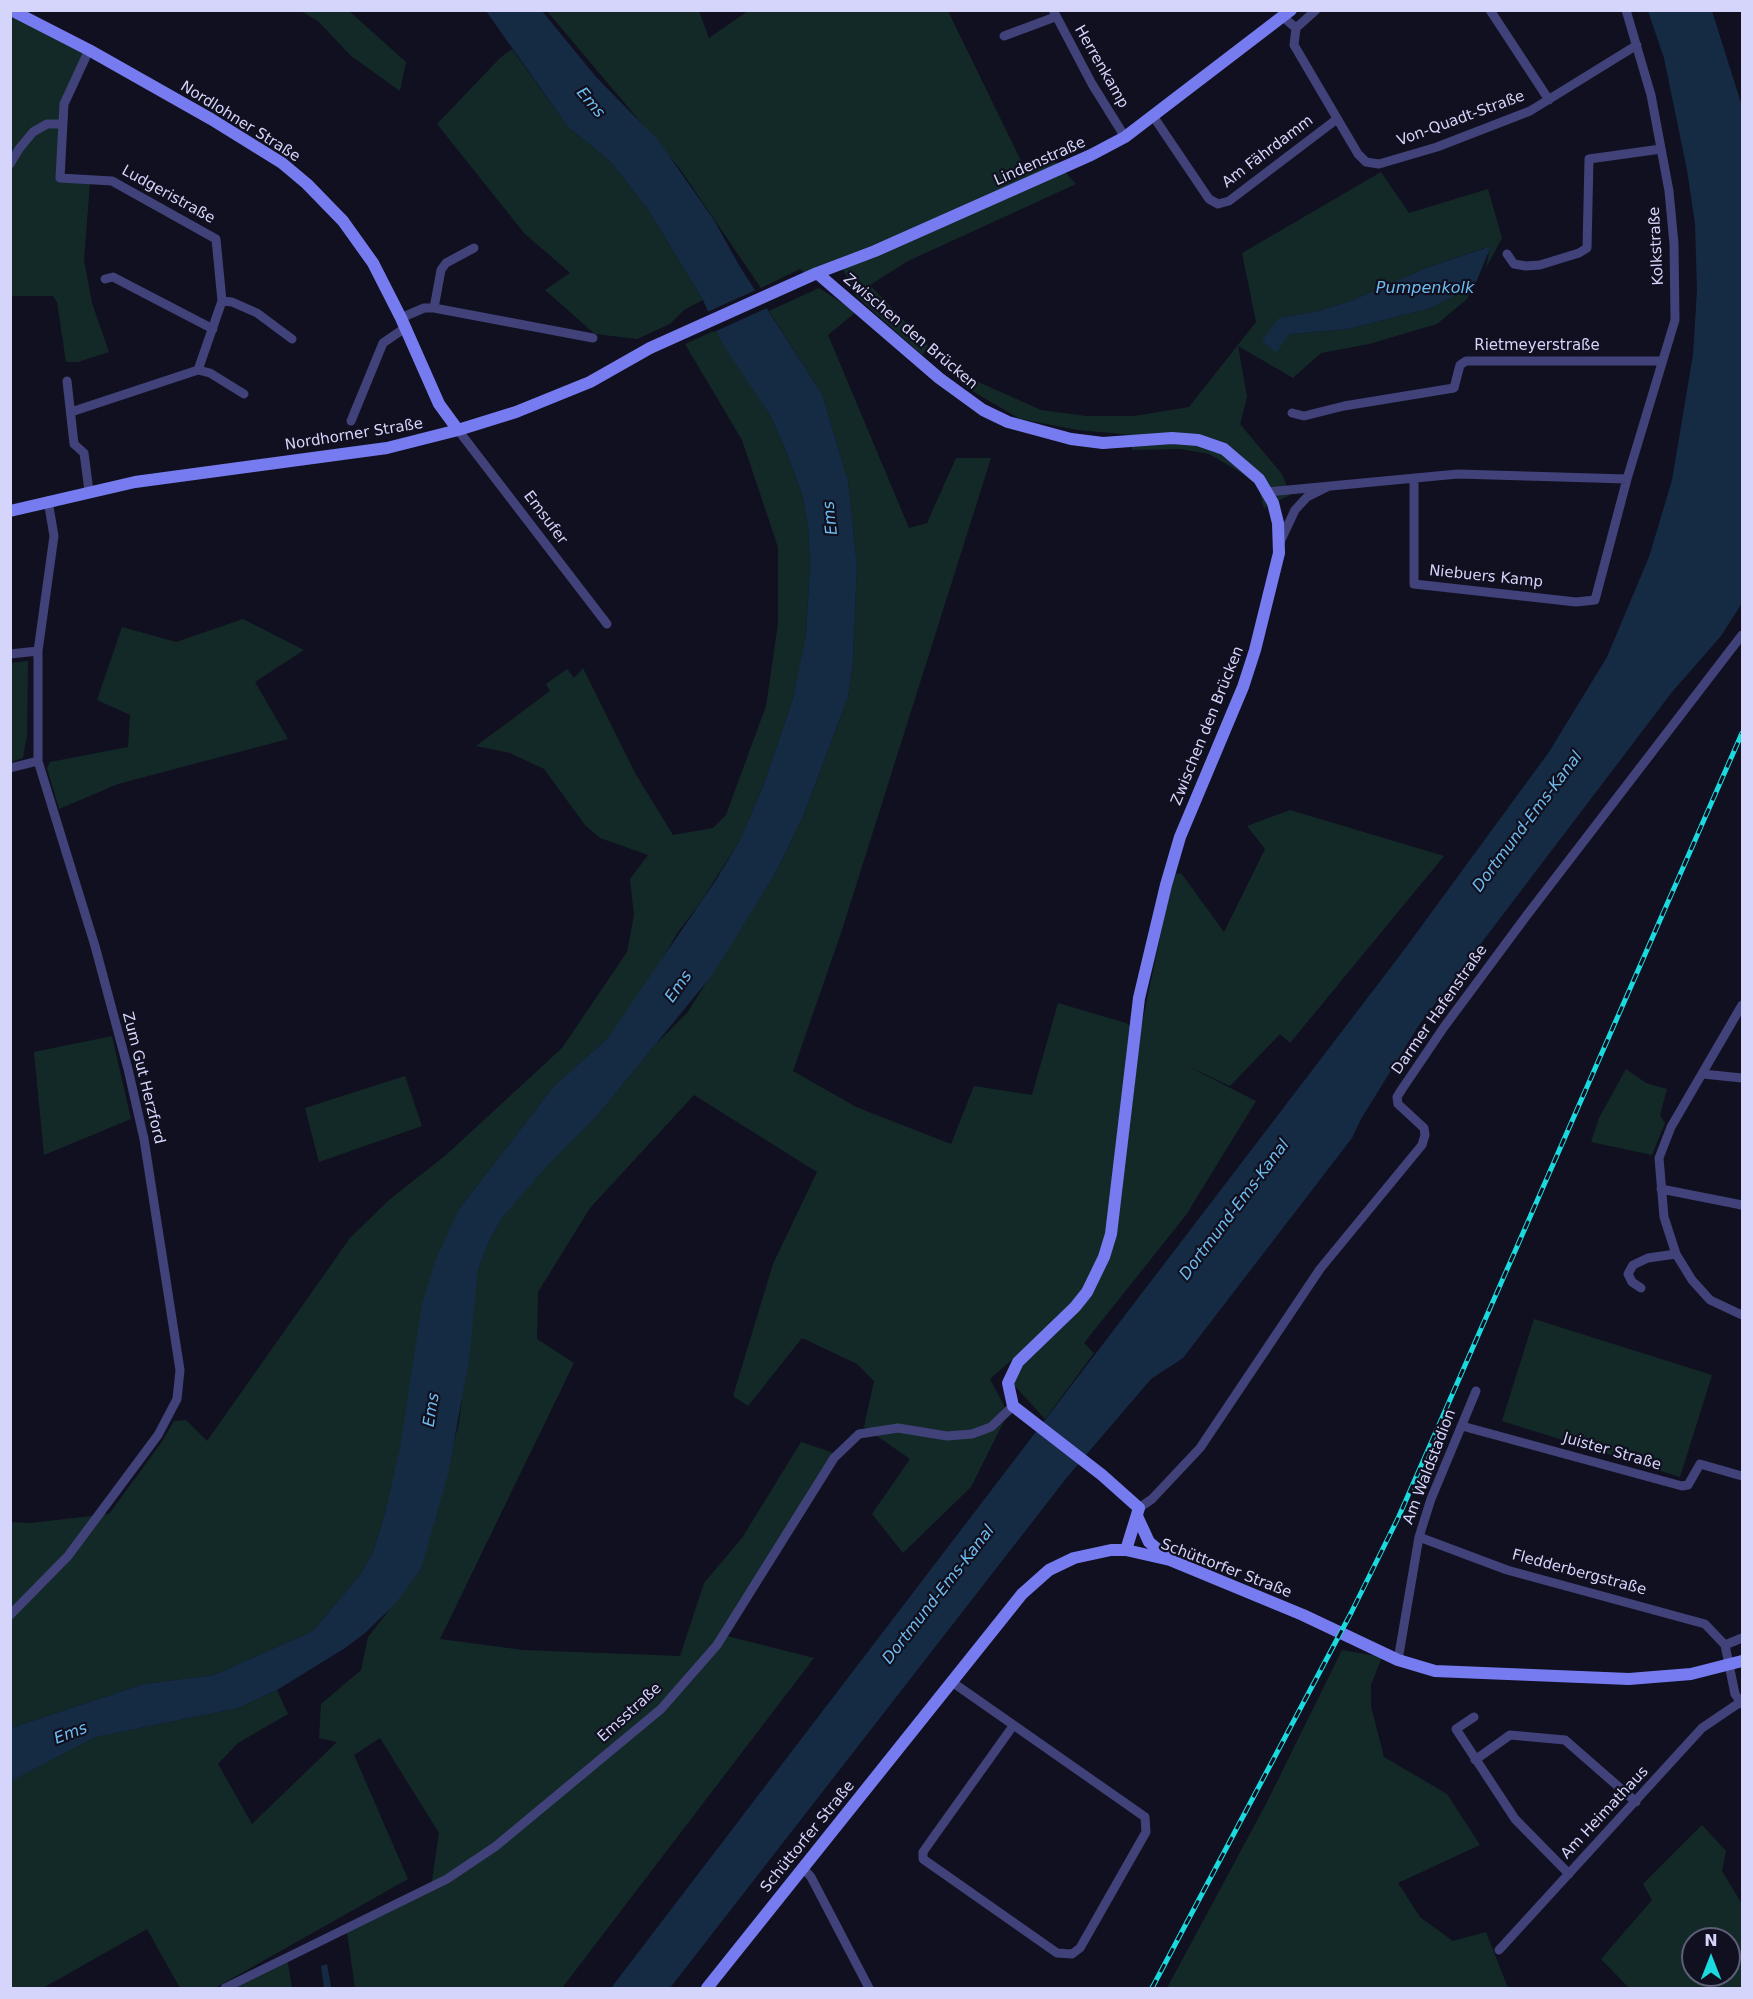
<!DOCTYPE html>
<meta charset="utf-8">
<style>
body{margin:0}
#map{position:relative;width:1753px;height:1999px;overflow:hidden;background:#111020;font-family:"DejaVu Sans",sans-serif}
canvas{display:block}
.frame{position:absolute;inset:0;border:12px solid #d5d4fa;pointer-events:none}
.north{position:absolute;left:1681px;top:1927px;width:60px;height:60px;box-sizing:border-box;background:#111020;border:2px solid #5f5e77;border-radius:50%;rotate:0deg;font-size:16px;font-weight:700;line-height:24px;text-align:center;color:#d5d4fa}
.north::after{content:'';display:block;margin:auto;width:21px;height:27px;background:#1bdadf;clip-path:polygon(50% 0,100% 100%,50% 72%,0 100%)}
</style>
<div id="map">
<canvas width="1753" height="1999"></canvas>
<div class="frame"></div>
<div class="north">N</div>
</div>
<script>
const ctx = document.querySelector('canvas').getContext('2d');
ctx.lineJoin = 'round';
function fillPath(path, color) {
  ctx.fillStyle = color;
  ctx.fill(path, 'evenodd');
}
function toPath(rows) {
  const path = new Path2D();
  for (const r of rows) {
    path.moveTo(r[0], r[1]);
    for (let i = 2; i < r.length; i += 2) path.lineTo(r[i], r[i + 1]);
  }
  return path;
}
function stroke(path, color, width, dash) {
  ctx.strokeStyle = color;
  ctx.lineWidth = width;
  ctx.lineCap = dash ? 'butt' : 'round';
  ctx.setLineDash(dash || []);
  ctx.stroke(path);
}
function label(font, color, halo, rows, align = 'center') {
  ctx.font = font + ' "DejaVu Sans",sans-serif';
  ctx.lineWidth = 4.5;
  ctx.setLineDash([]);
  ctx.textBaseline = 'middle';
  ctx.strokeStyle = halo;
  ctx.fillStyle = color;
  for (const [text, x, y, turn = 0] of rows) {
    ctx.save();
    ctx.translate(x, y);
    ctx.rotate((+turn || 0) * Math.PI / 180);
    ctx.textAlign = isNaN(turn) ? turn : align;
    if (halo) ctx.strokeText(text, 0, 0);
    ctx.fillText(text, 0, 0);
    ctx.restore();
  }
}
const green = toPath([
 [301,11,349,11,406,62,400,91,351,56,318,21],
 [547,11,699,11,709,38,748,11,948,11,1026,171,1056,162,1076,184,908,261,870,285,929,347,922,355,856,296,841,265,811,278,800,269,761,288,680,169],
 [10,15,86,51,68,101,64,180,90,182,84,260,92,303,109,352,78,362,66,362,57,302,53,296,11,296],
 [512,49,568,127,609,160,647,208,703,300,684,310,670,324,637,339,595,334,545,290,570,273,524,233,437,124,501,57],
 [1381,172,1409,213,1488,189,1502,238,1486,268,1490,246,1426,268,1351,301,1314,312,1279,318,1289,334,1349,329,1431,308,1475,285,1467,299,1437,324,1369,344,1321,353,1293,378,1238,346,1247,397,1240,424,1282,474,1290,495,1264,508,1258,486,1240,472,1209,454,1180,449,1132,450,1132,435,1078,430,1020,419,964,386,954,371,1041,410,1086,416,1134,416,1189,407,1256,322,1242,253],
 [819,288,856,312,828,335,909,528,927,523,956,458,991,458,841,933,793,1071,856,1107,951,1144,974,1086,1032,1095,1058,1003,1126,1023,1140,1033,1173,875,1181,873,1224,932,1265,849,1247,826,1290,810,1444,856,1290,1043,1280,1034,1230,1086,1185,1065,1256,1101,1186,1215,1084,1343,1094,1353,1045,1419,1014,1385,1022,1367,1049,1327,990,1379,1008,1413,971,1487,903,1553,872,1514,910,1459,864,1427,874,1381,857,1364,802,1338,748,1406,733,1396,773,1264,817,1172,694,1095,590,1208,538,1292,537,1339,574,1363,440,1639,523,1650,680,1656,704,1583,742,1538,801,1442,834,1453,723,1635,814,1658,562,1988,355,1988,347,1932,431,1887,439,1833,380,1738,354,1755,408,1879,215,1988,180,1988,147,1929,43,1988,11,1988,10,1781,96,1737,238,1708,277,1690,288,1714,238,1743,218,1764,252,1824,337,1742,319,1738,321,1704,361,1670,368,1637,421,1569,459,1423,478,1270,490,1239,502,1218,544,1168,596,1117,655,1045,687,1013,776,872,804,814,848,697,853,660,857,565,848,481,822,394,769,311],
 [716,330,770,415,784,446,802,494,808,526,810,564,806,635,800,667,793,699,762,789,740,840,700,903,678,932,648,983,607,1039,554,1086,459,1209,385,1513,373,1552,360,1575,313,1631,214,1675,144,1684,11,1728,11,1522,30,1523,109,1514,161,1443,174,1421,186,1420,207,1441,350,1238,389,1200,446,1155,562,1048,627,952,634,915,630,879,648,855,600,838,585,825,544,769,510,753,476,746,550,691,546,684,567,669,574,678,583,668,635,773,673,835,713,828,726,815,766,706,778,624,778,547,742,440,685,344],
 [243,619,304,650,255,682,288,739,118,784,59,809,47,768,50,762,128,747,130,715,97,700,122,627,176,642],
 [28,661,27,735,23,758,11,762,11,663],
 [112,1036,131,1119,44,1155,34,1052],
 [1626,1069,1646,1083,1667,1089,1660,1115,1665,1123,1652,1155,1591,1142,1599,1118],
 [405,1076,422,1126,319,1162,305,1108],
 [1534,1319,1712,1375,1680,1477,1502,1421],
 [1342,1650,1382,1657,1371,1685,1371,1706,1384,1757,1447,1794,1480,1845,1398,1883,1420,1917,1453,1941,1486,1932,1508,1988,1167,1988,1266,1804],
 [1702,1825,1726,1851,1722,1871,1742,1904,1742,1988,1629,1988,1601,1959,1652,1900,1643,1884],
 [1693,1939,1729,1939,1729,1975,1693,1975],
 [287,1958,292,1988,229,1988]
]);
const water = toPath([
 [486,11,542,11,596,77,658,140,714,220,740,267,822,394,848,481,857,565,853,660,848,697,804,814,776,872,713,974,596,1117,545,1168,502,1218,490,1239,478,1270,469,1360,448,1474,421,1569,395,1604,365,1633,345,1648,277,1690,238,1708,96,1737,11,1781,11,1728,144,1684,214,1675,313,1631,360,1575,373,1552,385,1513,400,1448,422,1304,436,1259,459,1209,554,1086,607,1039,716,880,740,840,762,789,793,699,806,635,810,564,808,526,802,494,784,446,770,415,722,343,703,300,647,208,609,160,568,127],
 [1648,11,1712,11,1742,106,1742,603,1721,636,1672,692,1419,1025,1361,1119,1352,1138,1183,1358,1151,1379,1068,1476,670,1988,611,1988,1401,954,1549,752,1607,657,1649,557,1672,480,1693,355,1697,290,1695,224,1687,170,1664,58],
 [1491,246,1475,285,1431,308,1349,329,1289,334,1276,353,1262,340,1279,318,1314,312,1351,301,1426,268],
 [327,1964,331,1986,331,1988,324,1988,321,1966]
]);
const pier = toPath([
 [758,289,769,307,714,332,705,313]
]);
const street = toPath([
 [1053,10,1092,84,1125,137],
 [1490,10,1549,100],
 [1283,17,1296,28,1316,10],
 [1296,28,1294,45,1358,154,1366,162,1379,164,1437,147,1530,111,1637,45],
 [1004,36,1055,17],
 [1153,116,1209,199,1218,204,1229,201,1337,119],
 [10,164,19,149,33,132,47,124,61,124],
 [1507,254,1514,264,1526,266,1540,265,1579,253,1587,248,1589,159,1661,149],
 [105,279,113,277,213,329],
 [222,301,232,302,257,313,292,339],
 [434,308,441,270,446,263,474,248],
 [401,318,424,308,434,308,593,338],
 [198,370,210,373,244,394],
 [67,381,74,444,84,453,89,491],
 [71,412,198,370,222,301,216,239,112,181,60,178,64,104,89,50],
 [1292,413,1304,416,1344,406,1454,388,1460,365,1466,361,1661,361],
 [351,421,383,343,405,328],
 [458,430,607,624],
 [1414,478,1414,584,1576,602,1595,600,1627,479,1675,320,1674,244,1669,191,1651,95,1626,10],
 [1267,492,1458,474,1627,479],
 [1280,542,1295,510,1307,497,1327,487],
 [10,654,38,651],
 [10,768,38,761],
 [1742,1005,1671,1127,1659,1158,1664,1217,1676,1254,1692,1280,1710,1300,1742,1315],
 [1703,1074,1742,1078],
 [1661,1189,1742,1205],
 [1641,1288,1632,1282,1628,1274,1633,1265,1648,1258,1676,1254],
 [1462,1426,1682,1486,1688,1485,1700,1464,1742,1476],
 [1139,1508,1152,1499,1200,1448,1320,1269,1422,1145,1425,1135,1424,1128,1398,1104,1397,1097,1402,1089,1444,1027,1527,915,1742,635],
 [1419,1537,1507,1570,1705,1624,1725,1645,1735,1694,1742,1704],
 [10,1615,68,1556,158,1435,177,1399,180,1370,144,1139,128,1069,95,946,38,761,38,651,54,536,48,501],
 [1725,1645,1742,1638],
 [1398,1660,1419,1537,1431,1499,1476,1391],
 [952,1682,1145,1817,1146,1832,1080,1948,1072,1954,1057,1953,923,1859,923,1852,935,1835,1013,1726],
 [1474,1717,1456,1729,1515,1819,1569,1874],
 [1475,1760,1510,1735,1565,1740,1636,1802],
 [802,1867,811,1877,869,1988],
 [1499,1950,1702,1728,1739,1703],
 [225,1988,447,1879,496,1846,661,1709,717,1645,834,1458,859,1434,898,1428,947,1436,972,1434,991,1427,1013,1406]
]);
const secondary = toPath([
 [11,10,89,50,211,119,282,163,307,184,343,221,373,263,401,318,439,404,458,430],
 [817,273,939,378,983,410,1008,422,1071,439,1103,443,1172,438,1198,440,1224,449,1259,479,1273,503,1278,523,1279,553,1255,650,1243,687,1180,837,1166,885,1139,998,1111,1234,1104,1257,1087,1292,1075,1307,1018,1362,1008,1383,1013,1406,1102,1475,1139,1508,1126,1550],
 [10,511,135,482,387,448,458,430,516,412,590,382,650,348,817,273,875,251,1091,155,1125,137,1291,10],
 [1137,1516,1149,1542,1167,1557],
 [707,1988,1022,1594,1049,1570,1074,1558,1111,1550,1126,1550,1170,1560,1303,1615,1398,1660,1435,1671,1629,1679,1691,1674,1742,1661]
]);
const rail = toPath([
 [1152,1988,1351,1613,1399,1516,1742,733]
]);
const streetNames = [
 ["Herrenkamp",1101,67,60],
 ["Von-Quadt-Straße",1461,119,-20],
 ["Nordlohner Straße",240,122,32],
 ["Am Fährdamm",1268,152,-37],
 ["Lindenstraße",1040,162,-24],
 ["Ludgeristraße",168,195,29],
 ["Kolkstraße",1657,246,-93],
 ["Zwischen den Brücken",910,332,40],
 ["Rietmeyerstraße",1537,346],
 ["Nordhorner Straße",354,435,-9],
 ["Emsufer",545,518,53],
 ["Niebuers Kamp",1486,577,6],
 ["Zwischen den Brücken",1208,726,-68],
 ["Darmer Hafenstraße",1440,1010,-55],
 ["Zum Gut Herzford",143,1078,76],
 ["Juister Straße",1612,1452,16],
 ["Am Waldstadion",1430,1467,-69],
 ["Schüttorfer Straße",1226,1569,21],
 ["Fledderbergstraße",1579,1573,15],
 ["Emsstraße",630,1713,-42],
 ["Am Heimathaus",1605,1813,-47],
 ["Schüttorfer Straße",808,1837,-51]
];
const waterNames = [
 ["Ems",590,103,50],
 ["Pumpenkolk",1425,289],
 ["Ems",831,518,-96],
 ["Dortmund-Ems-Kanal",1528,822,-53],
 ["Ems",679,987,-55],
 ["Dortmund-Ems-Kanal",1235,1210,-53],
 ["Ems",432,1410,-81],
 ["Dortmund-Ems-Kanal",939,1595,-52],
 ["Ems",71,1734,-21]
];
fillPath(green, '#132927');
fillPath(water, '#152b44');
fillPath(pier, '#111020');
stroke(street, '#404279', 9);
stroke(secondary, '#767cef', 12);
stroke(rail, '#1bdadf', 5);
stroke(rail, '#111020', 3, [9]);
label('15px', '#d5d4fa', '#111020', streetNames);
label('italic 16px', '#6ebdee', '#111020', waterNames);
</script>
